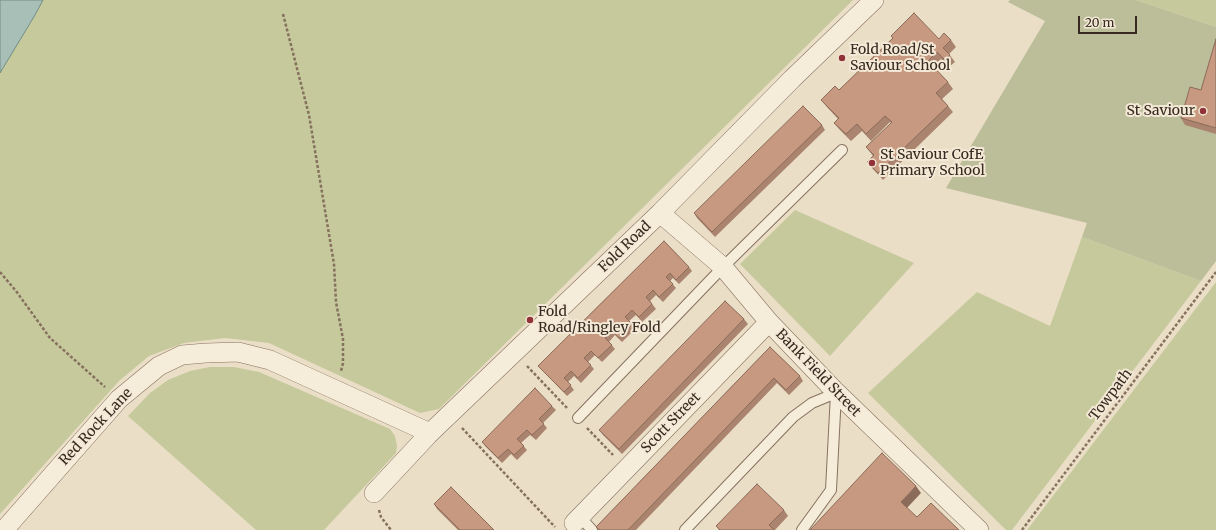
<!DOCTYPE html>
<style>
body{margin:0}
#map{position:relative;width:1216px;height:530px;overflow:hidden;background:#ebdec7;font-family:Merriweather,serif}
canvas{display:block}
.scale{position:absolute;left:1078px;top:16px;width:59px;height:18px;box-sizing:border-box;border:2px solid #372a20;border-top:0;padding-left:5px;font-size:12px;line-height:14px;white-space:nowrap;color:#372a20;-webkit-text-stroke:3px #f3e9d6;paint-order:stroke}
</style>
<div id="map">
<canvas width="1216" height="530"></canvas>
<div class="scale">20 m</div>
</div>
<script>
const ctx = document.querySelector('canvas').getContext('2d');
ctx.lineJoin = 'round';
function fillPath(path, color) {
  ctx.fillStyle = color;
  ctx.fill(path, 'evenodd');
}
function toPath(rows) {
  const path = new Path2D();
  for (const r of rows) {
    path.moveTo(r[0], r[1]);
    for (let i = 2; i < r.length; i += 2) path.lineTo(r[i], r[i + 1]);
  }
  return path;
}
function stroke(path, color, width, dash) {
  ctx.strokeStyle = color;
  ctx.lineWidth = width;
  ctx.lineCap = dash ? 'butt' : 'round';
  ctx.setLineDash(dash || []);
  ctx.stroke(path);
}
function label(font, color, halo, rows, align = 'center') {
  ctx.font = font + ' Merriweather,serif';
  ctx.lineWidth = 4;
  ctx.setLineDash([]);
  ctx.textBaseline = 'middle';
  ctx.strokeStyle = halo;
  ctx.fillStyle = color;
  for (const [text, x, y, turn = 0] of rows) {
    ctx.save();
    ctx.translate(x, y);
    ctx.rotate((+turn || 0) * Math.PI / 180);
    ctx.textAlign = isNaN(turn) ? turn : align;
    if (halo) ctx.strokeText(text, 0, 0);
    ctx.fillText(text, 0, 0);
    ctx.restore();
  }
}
const green = toPath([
 [43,0,853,0,439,409,420,413,269,343,225,338,184,343,149,356,119,381,0,514,0,73,35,15],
 [1136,0,1216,0,1216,27],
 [795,210,914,263,830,356,740,264],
 [1082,237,1201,281,1012,530,1006,530,868,393,977,292,1050,326],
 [1216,282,1216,530,1027,530],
 [210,367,234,367,259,372,390,429,395,436,397,446,396,453,324,530,256,530,128,416,150,393,168,380,190,371]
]);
const cemetery = toPath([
 [1010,0,1136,0,1216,27,1216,261,1201,281,1082,237,1087,223,946,188,1045,21,1008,2]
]);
const water = toPath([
 [0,0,43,0,35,15,0,73,0,0]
]);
const path = toPath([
 [283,14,309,115,334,264,336,302,343,339,343,363,341,371],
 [0,272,16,291,50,338,105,387],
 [527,366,568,409],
 [462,428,555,527],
 [587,428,613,455],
 [379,510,381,517,391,530],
 [1022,530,1216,272]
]);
const lane = toPath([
 [578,418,723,267,842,150],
 [580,517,592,530],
 [685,530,793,417,812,403,836,393,831,490,802,530]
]);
const street = toPath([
 [660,213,723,267,769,322,834,390,979,530],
 [374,493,430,433,660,213,792,79,874,0],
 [574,523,769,322],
 [4,530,119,399,159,366,182,355,206,353,238,352,270,360,430,433]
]);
const wall = toPath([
 [891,36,939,39,951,40,956,47,949,54,955,62,949,67,941,59,933,67,948,82,953,89,942,99,948,106,953,112,883,180,872,168,867,162,873,156,866,147,891,123,890,122,871,141,862,131,851,141,839,129,834,123,838,119,826,106,821,100,839,90,893,38],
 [1216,39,1216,134,1185,125,1181,118,1201,90],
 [822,125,825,130,715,237,697,218,694,213],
 [664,241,689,267,692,271,679,284,673,278,670,281,676,288,663,302,656,295,650,301,656,309,642,322,636,315,629,321,635,329,622,342,615,335,609,342,615,349,602,362,595,355,588,362,594,369,581,383,574,376,568,382,574,390,567,396,542,370,538,366],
 [744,319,748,324,622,454,603,435,599,430],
 [770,347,800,376,803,381,789,395,777,383,636,530,599,530,596,527],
 [552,406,556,410,543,423,547,428,536,440,530,435,521,443,527,450,517,460,511,454,502,463,485,446,482,442],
 [434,504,494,530,458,530,437,509],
 [784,510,788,516,775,530,719,530,716,526]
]);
const shadedWall = toPath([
 [916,486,921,493,906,509,901,502]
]);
const building = toPath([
 [914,13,939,39,944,33,951,40,943,48,950,55,945,60,937,52,928,61,948,82,936,93,948,106,878,173,867,162,874,155,866,147,892,122,885,116,866,134,857,124,846,134,834,123,839,118,821,100,835,86,839,90,893,38,891,36,914,13],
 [1216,39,1216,128,1181,118,1190,87,1201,90,1216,39],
 [803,106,822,125,712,232,694,213,803,106],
 [664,241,689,267,676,280,670,273,666,277,673,284,659,297,653,290,646,297,652,304,639,317,632,310,625,317,632,324,619,338,612,331,605,338,612,345,598,358,591,351,584,358,591,365,578,378,571,371,564,378,571,385,564,392,538,366,664,241],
 [725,301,744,319,619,449,599,430,725,301],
 [770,347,800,376,786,390,774,378,628,530,600,530,596,527,770,347],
 [535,388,552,406,539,419,544,424,532,435,527,430,517,439,524,446,514,455,508,449,498,458,482,442,535,388],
 [882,453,916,486,901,502,917,517,931,503,959,530,810,530,882,453],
 [757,484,784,510,769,525,774,530,720,530,716,526,757,484],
 [451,487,494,530,460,530,434,504,451,487]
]);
const markers = [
 [842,58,4,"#903238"],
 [1203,111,4,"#903238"],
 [872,163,4,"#903238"],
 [530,320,4,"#903238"]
];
const poiNames = [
 ["Fold Road/St",850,50],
 ["Saviour School",850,66],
 ["St Saviour",1195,111,"right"],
 ["St Saviour CofE",880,155],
 ["Primary School",880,171],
 ["Fold",538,312],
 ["Road/Ringley Fold",538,328]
];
const streetNames = [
 ["Fold Road",625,247,-44],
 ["Bank Field Street",818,373,46],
 ["Towpath",1111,395,-53],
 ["Scott Street",671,423,-46],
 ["Red Rock Lane",96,427,-47]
];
fillPath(green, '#c6c99c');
fillPath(cemetery, '#bcbe9a');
fillPath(water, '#a8bfb7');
stroke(water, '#6f8d84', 1);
stroke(lane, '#85715e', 12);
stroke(street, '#85715e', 20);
stroke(path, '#85715e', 2.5, [3, 2]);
stroke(lane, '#f6ecda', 10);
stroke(street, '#f6ecda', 19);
fillPath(wall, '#aa846e');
fillPath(shadedWall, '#8b6b5a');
fillPath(building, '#c69980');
stroke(building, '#8b6b5a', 1);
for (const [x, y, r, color] of markers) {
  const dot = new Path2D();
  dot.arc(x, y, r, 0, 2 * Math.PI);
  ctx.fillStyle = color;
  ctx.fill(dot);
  stroke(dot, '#f3e9d6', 1.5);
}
label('14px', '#372a20', '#f3e9d6', poiNames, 'left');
label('14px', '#372a20', '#f3e9d6', streetNames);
</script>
